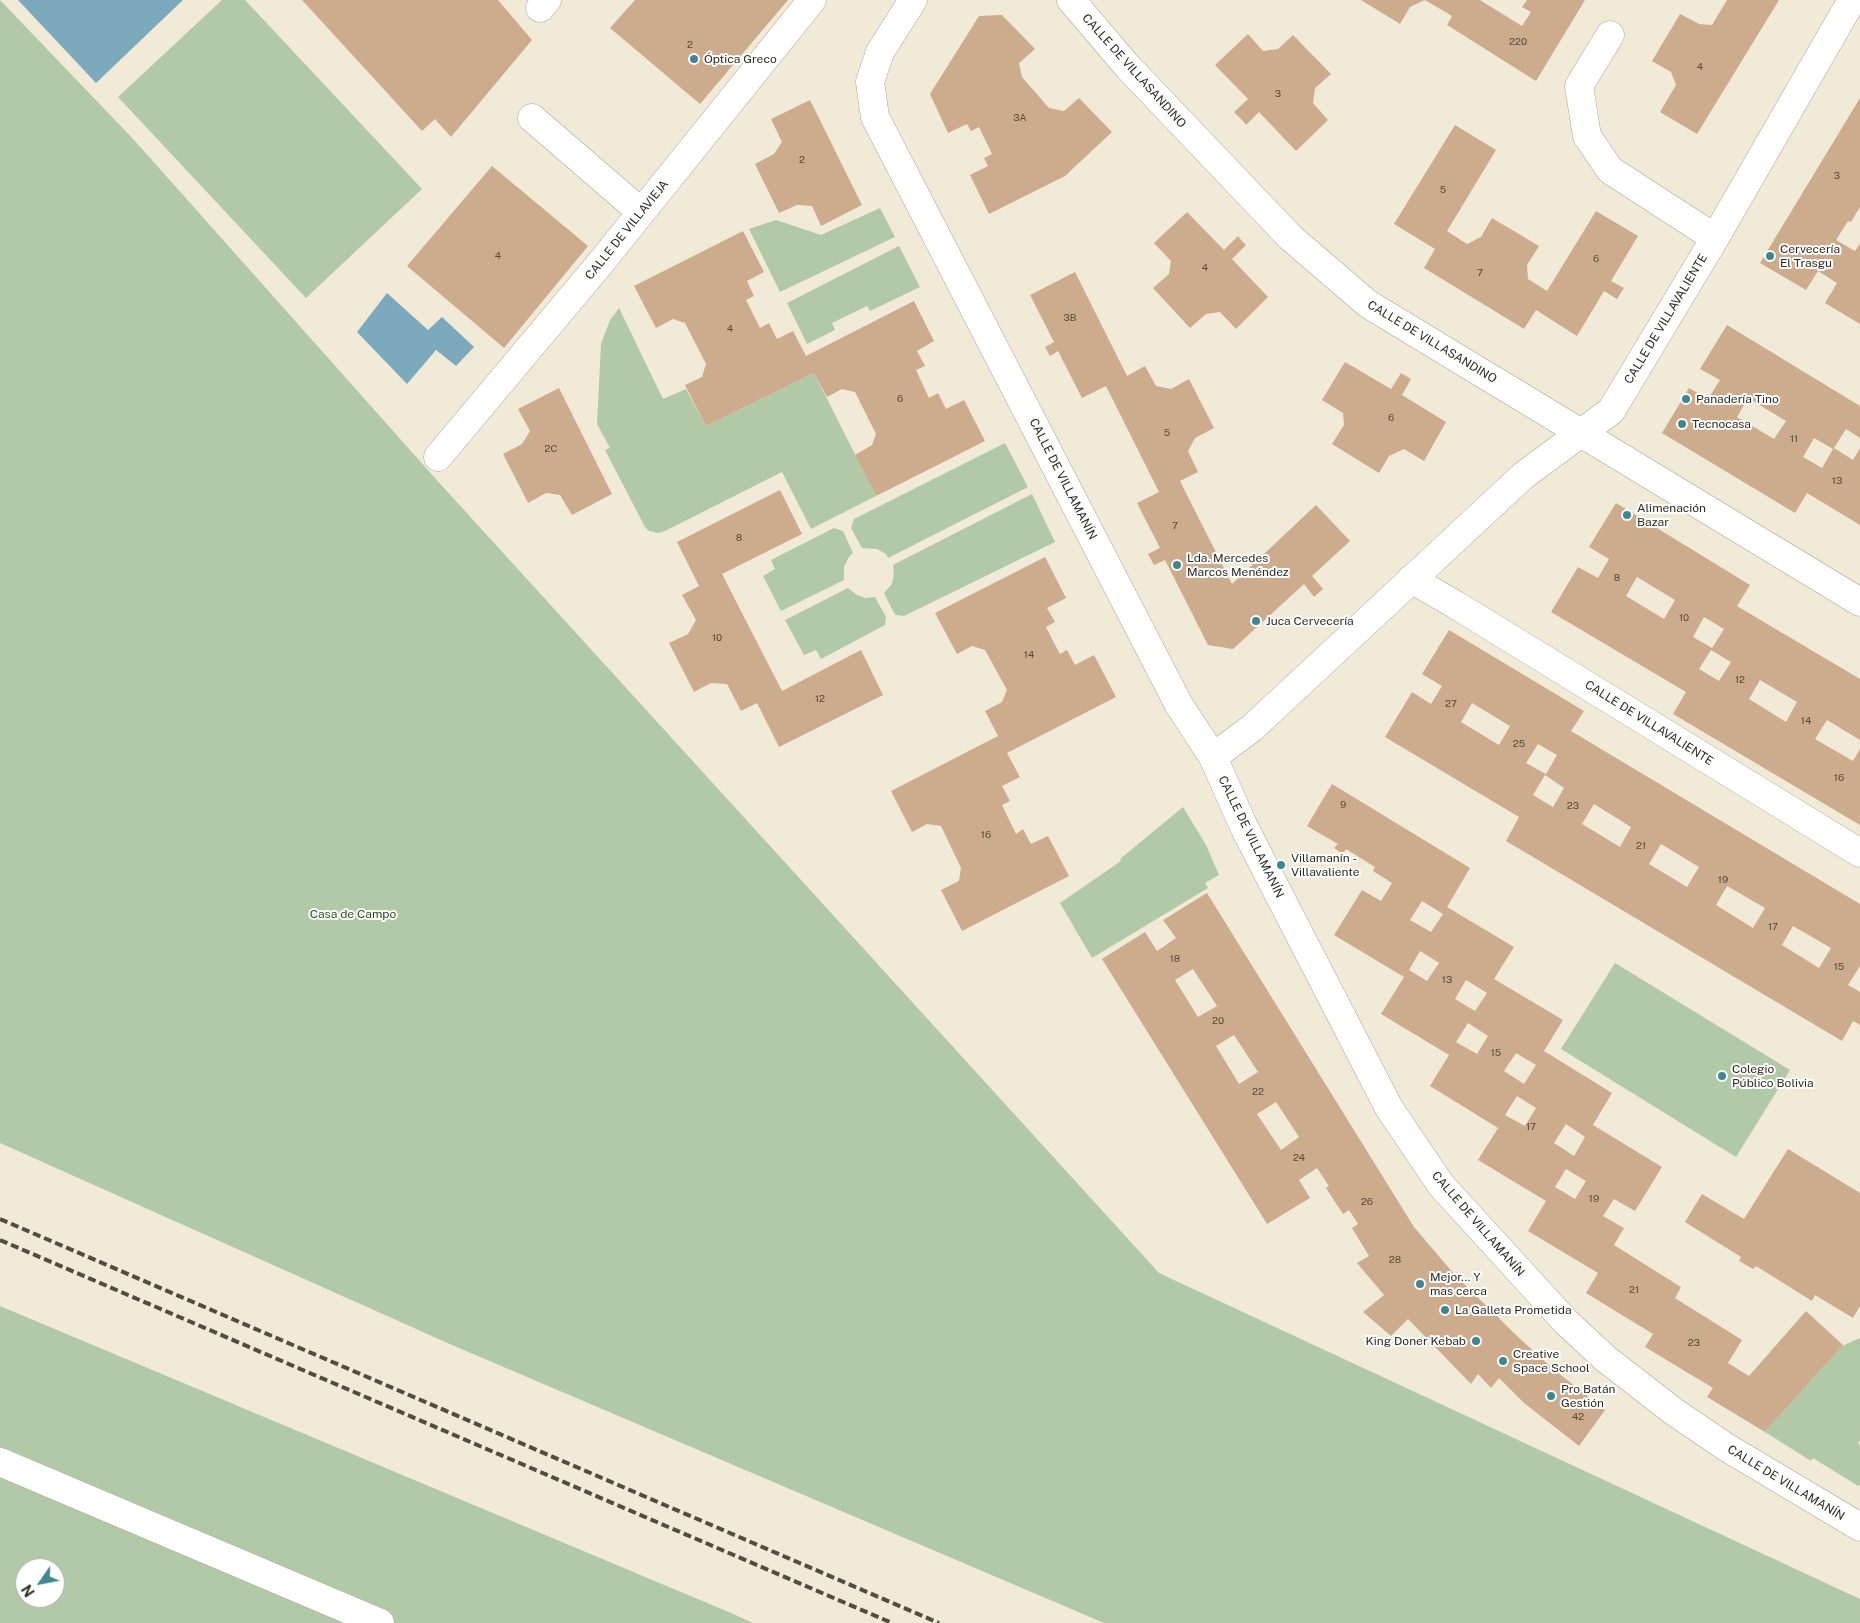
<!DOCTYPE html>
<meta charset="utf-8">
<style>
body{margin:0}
#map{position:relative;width:1860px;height:1623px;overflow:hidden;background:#f1ead7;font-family:"Public Sans",sans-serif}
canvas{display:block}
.north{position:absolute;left:15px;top:1558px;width:50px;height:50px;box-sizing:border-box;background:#fff;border:1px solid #abaaa7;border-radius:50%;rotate:237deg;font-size:14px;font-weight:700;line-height:20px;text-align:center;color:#2c2a22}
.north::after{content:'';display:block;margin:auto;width:18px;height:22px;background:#3f8690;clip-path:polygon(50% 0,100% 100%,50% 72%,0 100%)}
</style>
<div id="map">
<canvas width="1860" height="1623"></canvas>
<div class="north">N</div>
</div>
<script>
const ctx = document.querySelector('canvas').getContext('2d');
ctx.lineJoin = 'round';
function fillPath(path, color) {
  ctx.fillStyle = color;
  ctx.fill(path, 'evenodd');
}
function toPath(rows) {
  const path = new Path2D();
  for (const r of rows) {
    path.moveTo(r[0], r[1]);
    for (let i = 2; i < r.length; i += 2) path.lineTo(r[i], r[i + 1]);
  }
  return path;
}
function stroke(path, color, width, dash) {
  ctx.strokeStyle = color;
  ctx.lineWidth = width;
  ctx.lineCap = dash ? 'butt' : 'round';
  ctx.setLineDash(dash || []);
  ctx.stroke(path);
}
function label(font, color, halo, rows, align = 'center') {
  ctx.font = font + ' "Public Sans",sans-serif';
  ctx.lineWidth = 4;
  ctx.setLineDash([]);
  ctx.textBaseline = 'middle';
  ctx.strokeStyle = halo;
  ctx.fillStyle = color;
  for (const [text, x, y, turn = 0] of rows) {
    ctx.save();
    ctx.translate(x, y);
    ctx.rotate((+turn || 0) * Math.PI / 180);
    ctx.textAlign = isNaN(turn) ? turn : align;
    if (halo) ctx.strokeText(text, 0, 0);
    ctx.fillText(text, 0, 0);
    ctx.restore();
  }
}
const green = toPath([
 [0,0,135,141,434,477,1159,1273,1860,1599,1860,1623,1104,1623,452,1345,0,1143],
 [222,0,245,0,422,189,306,298,118,97],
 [880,208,895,237,780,292,749,229,776,220,821,235],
 [899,246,920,287,870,311,867,306,832,323,835,330,807,344,787,303],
 [619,308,663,399,686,389,706,426,814,373,876,496,811,529,782,472,665,531,658,533,649,531,645,527,605,450,610,448,597,424,601,344,610,320],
 [1005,443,1028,487,888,558,886,554,877,549,862,548,851,528,854,519],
 [1032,494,1055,542,904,616,896,615,894,613,884,593,892,584,894,573,893,565],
 [834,528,843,531,853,553,849,557,844,567,844,580,781,611,763,576,775,569,771,560],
 [848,588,857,595,865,598,875,597,886,617,885,625,821,659,816,650,804,655,785,620],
 [1183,807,1206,845,1219,875,1205,883,1208,888,1092,958,1060,903,1121,861,1120,859],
 [1615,963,1790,1070,1736,1157,1561,1049],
 [0,1306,731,1613,753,1623,0,1623],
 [25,1568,55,1568,55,1598,25,1598],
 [1860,1338,1860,1441,1858,1442,1860,1446,1860,1485,1858,1486,1813,1458,1811,1461,1765,1432,1842,1346]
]);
const water = toPath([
 [18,0,183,0,96,83],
 [387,293,428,330,442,317,474,347,456,366,436,350,407,384,357,332]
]);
const building = toPath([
 [302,0,498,0,532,40,451,137,435,119,422,131],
 [635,0,788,0,700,104,610,28],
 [1361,0,1425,0,1410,7,1400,24],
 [1425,0,1480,0,1522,26,1531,12,1522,7,1527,0,1585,0,1536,81,1447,25,1452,16],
 [1727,0,1779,0,1697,134,1660,112,1676,85,1671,72,1652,61,1680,14,1699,24,1712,25],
 [1002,15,1035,49,1019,63,1022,77,1049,108,1064,111,1079,98,1112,132,1065,176,989,214,970,175,988,166,984,158,992,154,979,127,971,131,967,124,948,133,930,94,979,16],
 [1248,34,1263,51,1278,49,1293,35,1331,74,1315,88,1313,103,1328,120,1296,151,1259,112,1246,125,1244,122,1234,112,1248,99,1215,65],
 [1860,98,1860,207,1851,222,1848,221,1836,240,1855,251,1860,243,1860,324,1825,303,1837,283,1818,271,1806,290,1760,263],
 [810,100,862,205,821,226,812,206,797,205,779,213,755,164,774,154,782,142,771,119],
 [1455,125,1496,150,1447,231,1467,244,1481,237,1492,218,1539,246,1527,265,1528,279,1547,291,1596,211,1638,236,1611,281,1624,288,1617,299,1604,291,1577,336,1536,310,1524,329,1424,268,1435,249,1394,224],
 [492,166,588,246,504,348,407,266],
 [1187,212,1224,250,1238,236,1242,241,1246,245,1232,259,1268,297,1236,329,1220,312,1206,314,1190,328,1153,288,1169,274,1171,261,1154,243],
 [743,231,764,272,747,281,754,296,746,300,760,328,769,323,777,339,793,331,806,356,914,301,934,341,917,351,925,366,916,370,929,398,938,393,946,409,964,400,985,441,876,496,855,455,872,445,876,434,855,392,842,389,827,397,814,373,706,426,685,385,702,377,706,364,685,323,673,319,656,328,634,286],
 [1075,272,1127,376,1145,366,1156,386,1171,389,1189,379,1214,428,1195,438,1188,451,1198,472,1180,481,1232,584,1316,505,1350,541,1312,576,1323,589,1314,597,1304,584,1233,649,1208,645,1165,560,1154,565,1148,554,1160,548,1137,503,1159,492,1106,386,1082,398,1058,351,1050,356,1045,347,1054,342,1030,295],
 [1727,325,1860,406,1860,438,1846,429,1834,448,1853,460,1860,448,1860,525,1807,493,1795,513,1662,433,1689,388,1708,399,1720,380,1700,369],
 [1748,398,1786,421,1774,439,1737,417],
 [1814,438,1833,449,1822,468,1803,457],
 [1345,362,1391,389,1401,373,1411,379,1402,395,1446,422,1424,461,1404,449,1389,456,1379,473,1332,444,1344,425,1343,413,1322,400],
 [559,388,612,494,572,515,560,495,546,493,528,503,503,454,522,444,530,431,518,409],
 [780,490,802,534,722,574,782,691,861,650,883,695,779,747,757,703,741,711,727,684,711,683,694,692,669,643,688,634,696,620,682,595,699,586,677,542],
 [1616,503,1750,585,1737,606,1860,679,1860,740,1827,720,1815,739,1853,761,1860,749,1860,825,1673,714,1686,692,1551,612,1578,567,1598,578,1609,559,1589,547],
 [1637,577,1675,600,1664,619,1626,596],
 [1704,617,1724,629,1712,648,1693,637],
 [1711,650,1731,662,1719,681,1699,669],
 [1760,680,1797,702,1786,722,1749,699],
 [1045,557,1066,598,1047,608,1055,622,1046,627,1053,641,1060,654,1067,650,1075,665,1094,655,1116,697,1007,753,1020,777,1002,786,1010,801,1002,805,1016,834,1023,829,1031,844,1048,836,1069,876,962,931,941,890,959,881,961,868,941,826,927,824,912,832,891,791,998,736,985,711,1002,702,1007,690,985,650,972,646,957,654,935,613],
 [1449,630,1584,711,1571,731,1860,904,1860,966,1848,985,1860,992,1860,1025,1853,1021,1842,1041,1506,841,1519,817,1385,737,1412,692,1431,704,1442,686,1422,674],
 [1472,703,1510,726,1499,745,1461,722],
 [1538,744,1557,755,1546,774,1526,763],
 [1545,775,1564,788,1553,807,1533,795],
 [1594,804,1631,827,1620,847,1582,824],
 [1661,844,1699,867,1687,887,1649,864],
 [1727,886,1765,908,1753,928,1716,905],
 [1793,926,1831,948,1819,968,1782,945],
 [1332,784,1470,868,1447,907,1514,947,1494,979,1563,1020,1544,1051,1612,1093,1593,1125,1662,1167,1635,1211,1614,1199,1603,1216,1624,1228,1614,1245,1681,1287,1675,1298,1742,1340,1728,1363,1749,1376,1806,1311,1843,1345,1765,1432,1707,1397,1713,1388,1645,1347,1653,1334,1586,1293,1598,1273,1528,1231,1546,1201,1478,1160,1498,1128,1430,1086,1449,1055,1381,1014,1404,977,1334,935,1362,890,1381,901,1392,883,1373,871,1375,867,1346,849,1343,854,1334,848,1338,844,1307,826],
 [1422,901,1443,914,1431,932,1410,920],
 [1420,951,1439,963,1427,981,1409,970],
 [1466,980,1487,993,1475,1011,1455,999],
 [1468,1023,1488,1036,1477,1054,1456,1042],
 [1516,1053,1536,1065,1524,1084,1504,1071],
 [1517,1096,1536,1108,1525,1126,1505,1115],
 [1566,1124,1585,1137,1574,1156,1554,1143],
 [1566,1169,1586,1181,1575,1199,1555,1187],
 [1207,893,1414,1227,1454,1274,1516,1335,1552,1368,1605,1410,1579,1446,1524,1403,1499,1378,1491,1388,1478,1374,1471,1384,1408,1319,1391,1336,1363,1312,1384,1295,1357,1263,1369,1256,1352,1228,1358,1224,1349,1210,1343,1214,1326,1188,1329,1186,1317,1168,1299,1180,1310,1198,1267,1224,1102,959,1145,932,1157,951,1176,938,1163,920],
 [1193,969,1217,1006,1198,1017,1175,980],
 [1234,1035,1258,1072,1239,1084,1216,1046],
 [1276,1102,1299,1137,1281,1150,1257,1114],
 [1788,1149,1860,1193,1860,1306,1853,1318,1815,1295,1812,1301,1756,1266,1753,1269,1739,1261,1741,1257,1685,1222,1702,1194,1744,1219]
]);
const minor = toPath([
 [913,0,880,52,870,82,875,117,1179,705,1213,757,1244,827,1389,1108,1441,1185,1566,1322,1606,1359,1673,1411,1726,1447,1860,1527],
 [1071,0,1128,67,1290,237,1368,304,1860,602],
 [540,8,547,0],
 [1610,35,1579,86,1587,136,1610,170,1715,238],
 [532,118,641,212],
 [438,457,603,260,812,0],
 [1411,579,1456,605,1860,853],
 [1213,757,1252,728,1524,475,1611,411,1715,238,1852,0],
 [0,1462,380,1623]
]);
const rail = toPath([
 [0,1219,939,1623],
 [0,1240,892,1623]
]);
const markers = [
 [694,59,5,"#3f8690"],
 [1770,256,5,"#3f8690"],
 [1686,399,5,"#3f8690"],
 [1682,424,5,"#3f8690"],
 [1627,515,5,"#3f8690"],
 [1177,565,5,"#3f8690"],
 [1256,621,5,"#3f8690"],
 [1281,865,5,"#3f8690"],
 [1722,1076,5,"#3f8690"],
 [1420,1284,5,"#3f8690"],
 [1445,1310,5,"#3f8690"],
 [1476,1341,5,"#3f8690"],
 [1503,1361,5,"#3f8690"],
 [1551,1396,5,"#3f8690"]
];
const numberNames = [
 ["220",1518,42],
 ["2",690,45],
 ["4",1700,67],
 ["3",1278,94],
 ["3A",1020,118],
 ["2",802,160],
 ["3",1837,176],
 ["5",1443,190],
 ["4",498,256],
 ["6",1596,259],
 ["4",1205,268],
 ["7",1480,273],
 ["3B",1070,318],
 ["4",730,329],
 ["6",900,399],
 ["6",1391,418],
 ["5",1167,433],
 ["11",1794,439],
 ["2C",551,449],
 ["13",1837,481],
 ["7",1175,526],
 ["8",739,538],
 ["8",1617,578],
 ["10",1684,618],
 ["10",717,638],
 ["14",1029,655],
 ["12",1740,680],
 ["12",820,699],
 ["27",1451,704],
 ["14",1806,721],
 ["25",1519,744],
 ["16",1839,778],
 ["9",1343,805],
 ["23",1573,806],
 ["16",986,835],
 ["21",1641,846],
 ["19",1723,880],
 ["17",1773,927],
 ["18",1175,959],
 ["15",1839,967],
 ["13",1447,980],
 ["20",1218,1021],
 ["15",1496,1053],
 ["22",1258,1092],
 ["17",1531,1127],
 ["24",1299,1158],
 ["19",1594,1199],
 ["26",1367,1202],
 ["28",1395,1260],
 ["21",1634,1290],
 ["23",1694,1343],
 ["42",1578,1417]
];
const poiNames = [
 ["Óptica Greco",704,59],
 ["Cervecería",1780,249],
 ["El Trasgu",1780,263],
 ["Panadería Tino",1696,399],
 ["Tecnocasa",1692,424],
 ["Alimenación",1637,508],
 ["Bazar",1637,522],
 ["Lda. Mercedes",1187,558],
 ["Marcos Menéndez",1187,572],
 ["Juca Cervecería",1266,621],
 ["Villamanín -",1291,858],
 ["Villavaliente",1291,872],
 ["Colegio",1732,1069],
 ["Público Bolivia",1732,1083],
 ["Mejor... Y",1430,1277],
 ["mas cerca",1430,1291],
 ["La Galleta Prometida",1455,1310],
 ["King Doner Kebab",1466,1341,"right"],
 ["Creative",1513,1354],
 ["Space School",1513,1368],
 ["Pro Batán",1561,1389],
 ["Gestión",1561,1403]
];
const streetNames = [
 ["CALLE DE VILLASANDINO",1134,71,48],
 ["CALLE DE VILLAVIEJA",627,230,-51],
 ["CALLE DE VILLAVALIENTE",1666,319,-59],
 ["CALLE DE VILLASANDINO",1432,342,31],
 ["CALLE DE VILLAMANÍN",1063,479,63],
 ["CALLE DE VILLAVALIENTE",1649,723,32],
 ["CALLE DE VILLAMANÍN",1251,837,64],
 ["CALLE DE VILLAMANÍN",1478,1224,49],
 ["CALLE DE VILLAMANÍN",1786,1483,31]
];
const parkNames = [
 ["Casa de Campo",353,914]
];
fillPath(green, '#b1c9a7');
fillPath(water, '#7caabc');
fillPath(building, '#cdac8e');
stroke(minor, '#ada693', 29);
stroke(minor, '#fff', 28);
stroke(rail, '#504d43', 4, [8, 4]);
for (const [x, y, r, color] of markers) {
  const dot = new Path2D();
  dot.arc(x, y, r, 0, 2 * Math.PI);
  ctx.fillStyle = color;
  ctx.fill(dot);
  stroke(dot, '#fff', 2);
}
label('10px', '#544a3d', null, numberNames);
label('12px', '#2c2a22', '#fff', poiNames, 'left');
label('12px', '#2c2a22', '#fff', streetNames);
label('12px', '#2e4f1c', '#fff', parkNames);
</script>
